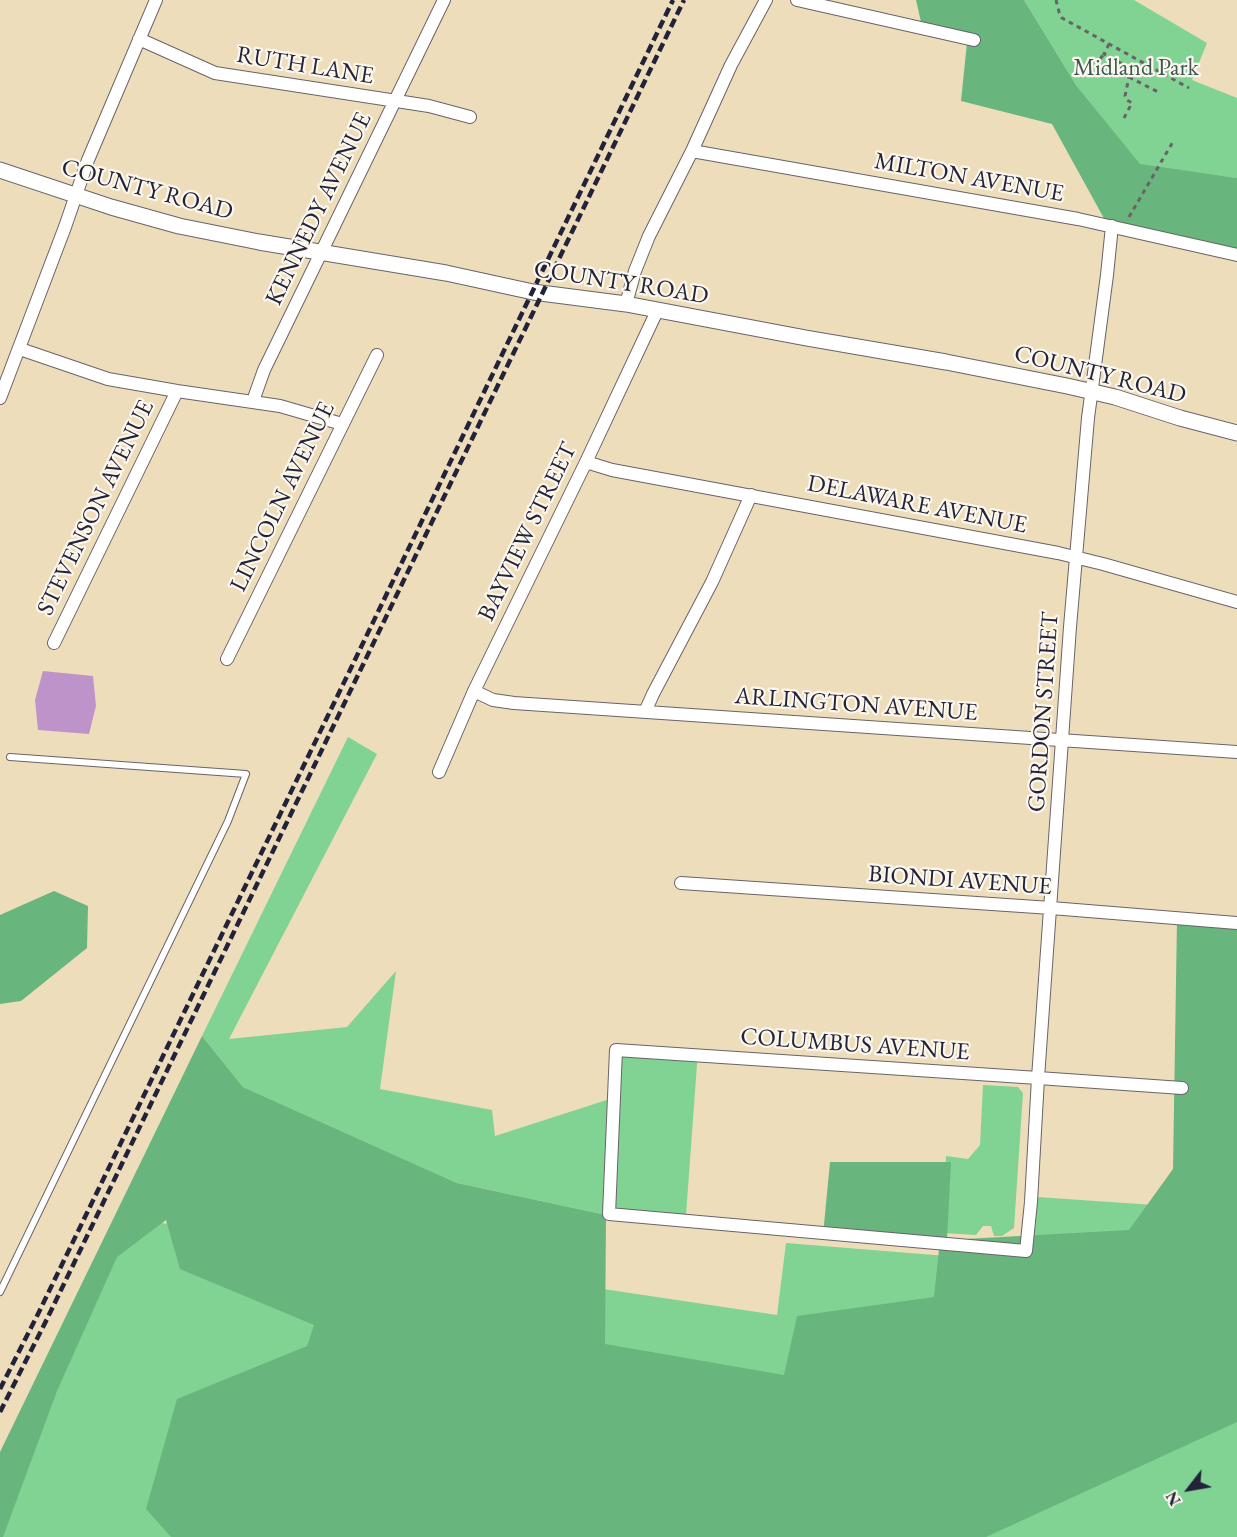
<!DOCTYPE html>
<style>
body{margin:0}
#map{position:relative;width:1237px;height:1537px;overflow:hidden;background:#edb;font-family:"EB Garamond",serif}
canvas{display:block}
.north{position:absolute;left:1159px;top:1459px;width:60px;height:60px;-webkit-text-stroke:4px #fbf7ec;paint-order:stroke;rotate:239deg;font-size:16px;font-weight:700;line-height:24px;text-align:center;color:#22223b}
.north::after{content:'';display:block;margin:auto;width:21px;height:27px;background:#22223b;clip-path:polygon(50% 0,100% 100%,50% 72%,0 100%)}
</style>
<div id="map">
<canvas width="1237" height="1537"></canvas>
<div class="north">N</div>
</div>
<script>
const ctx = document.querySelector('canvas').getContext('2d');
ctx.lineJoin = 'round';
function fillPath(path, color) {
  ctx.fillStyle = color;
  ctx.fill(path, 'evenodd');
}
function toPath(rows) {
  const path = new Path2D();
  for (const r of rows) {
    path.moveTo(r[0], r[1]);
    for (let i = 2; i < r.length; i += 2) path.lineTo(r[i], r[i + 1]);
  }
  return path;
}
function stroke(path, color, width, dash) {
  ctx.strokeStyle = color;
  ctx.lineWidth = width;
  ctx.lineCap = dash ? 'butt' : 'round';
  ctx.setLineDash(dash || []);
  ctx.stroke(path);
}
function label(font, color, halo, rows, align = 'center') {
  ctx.font = font + ' "EB Garamond",serif';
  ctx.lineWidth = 4.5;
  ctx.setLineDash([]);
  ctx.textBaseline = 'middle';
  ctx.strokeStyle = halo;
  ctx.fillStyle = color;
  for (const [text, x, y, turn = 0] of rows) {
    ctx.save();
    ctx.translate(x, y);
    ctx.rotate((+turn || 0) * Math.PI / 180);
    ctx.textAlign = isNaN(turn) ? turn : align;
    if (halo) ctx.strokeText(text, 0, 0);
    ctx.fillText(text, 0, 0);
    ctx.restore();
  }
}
const green = toPath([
 [1024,0,1134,0,1207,43,1192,80,1237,98,1237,178,1140,165,1076,85],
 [348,737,377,754,229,1039,347,1027,396,971,380,1089,492,1110,495,1136,616,1097,621,1045,698,1051,686,1215,606,1215,457,1183,243,1087,202,1036],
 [1237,938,1237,1537,0,1537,0,1464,122,1217,777,1315,786,1243,1033,1263,1037,1197,1183,1207],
 [983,1085,1018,1087,1023,1093,1014,1228,1002,1236,994,1236,991,1226,983,1226,976,1235,943,1233,946,1156,968,1159,980,1145]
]);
const forest = toPath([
 [916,0,1024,0,1076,85,1140,164,1237,178,1237,252,1106,222,1052,124,961,101,968,33,921,22],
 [54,891,88,906,87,948,21,1001,0,1004,0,915],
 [1177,919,1237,924,1237,1422,986,1537,171,1537,146,1509,177,1399,307,1346,314,1325,180,1269,166,1220,117,1257,57,1391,3,1537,0,1537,0,1452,202,1036,243,1087,457,1183,606,1215,605,1344,784,1375,797,1316,934,1297,940,1240,823,1235,830,1162,951,1162,947,1240,1129,1230,1173,1169]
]);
const building = toPath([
 [43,671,93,676,96,706,89,734,38,730,35,700]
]);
const path = toPath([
 [1056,0,1059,12,1062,18,1189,88],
 [1109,44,1104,54,1126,66,1128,71,1129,77,1125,96,1127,100,1132,103,1124,118],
 [1100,59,1104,54],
 [1129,77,1160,93],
 [1129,217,1174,140]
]);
const service = toPath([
 [0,1292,228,821,246,774,10,757]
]);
const minor = toPath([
 [797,0,974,40],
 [139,39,215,73,429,106,470,117],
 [692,151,1078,219,1237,255],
 [1112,226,1107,275,1088,418,1070,627,1038,1078,1031,1202,1026,1251,609,1214,616,1050,1038,1078,1182,1088],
 [626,304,635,271,649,236,692,151,731,65,766,0],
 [20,349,108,379,177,391,280,406,342,424],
 [0,398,65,227,88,160,156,0],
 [253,401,264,370,444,0],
 [586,462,612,470,1058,553,1103,564,1237,602],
 [54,643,177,391],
 [227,659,377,355],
 [474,691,493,700,514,703,1237,752],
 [645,712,653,694,712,582,751,495],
 [439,772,474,691,586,462,657,311],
 [681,883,1051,908,1237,923]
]);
const tertiary = toPath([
 [0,170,111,207,179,226,259,242,446,273,533,292,626,304,806,338,946,362,1067,386,1115,397,1180,418,1237,433]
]);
const rail = toPath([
 [0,1389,38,1314,351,668,673,0],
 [0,1412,47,1319,684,0]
]);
const streetNames = [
 ["RUTH LANE",305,66,9],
 ["MILTON AVENUE",969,178,10],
 ["COUNTY ROAD",147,190,15],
 ["KENNEDY AVENUE",319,209,-64],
 ["COUNTY ROAD",621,283,9],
 ["COUNTY ROAD",1100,375,14],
 ["LINCOLN AVENUE",283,497,-64],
 ["DELAWARE AVENUE",917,505,11],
 ["STEVENSON AVENUE",96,508,-64],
 ["BAYVIEW STREET",528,532,-64],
 ["ARLINGTON AVENUE",856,705,4],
 ["GORDON STREET",1044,712,-86],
 ["BIONDI AVENUE",960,881,4],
 ["COLUMBUS AVENUE",855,1045,4]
];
const parkNames = [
 ["Midland Park",1136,68]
];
fillPath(green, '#81d394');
fillPath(forest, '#68b57e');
fillPath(building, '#be93c9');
stroke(service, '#696368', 8);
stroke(minor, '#696368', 14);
stroke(tertiary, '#696368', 17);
stroke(path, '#696368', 3, [4.5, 4.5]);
stroke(service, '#fff', 6);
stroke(minor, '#fff', 12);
stroke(tertiary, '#fff', 15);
stroke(rail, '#22223b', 4.5, [9, 4.5]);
label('24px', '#22223b', '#fbf7ec', streetNames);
label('24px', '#3e5756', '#fbf7ec', parkNames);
</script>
